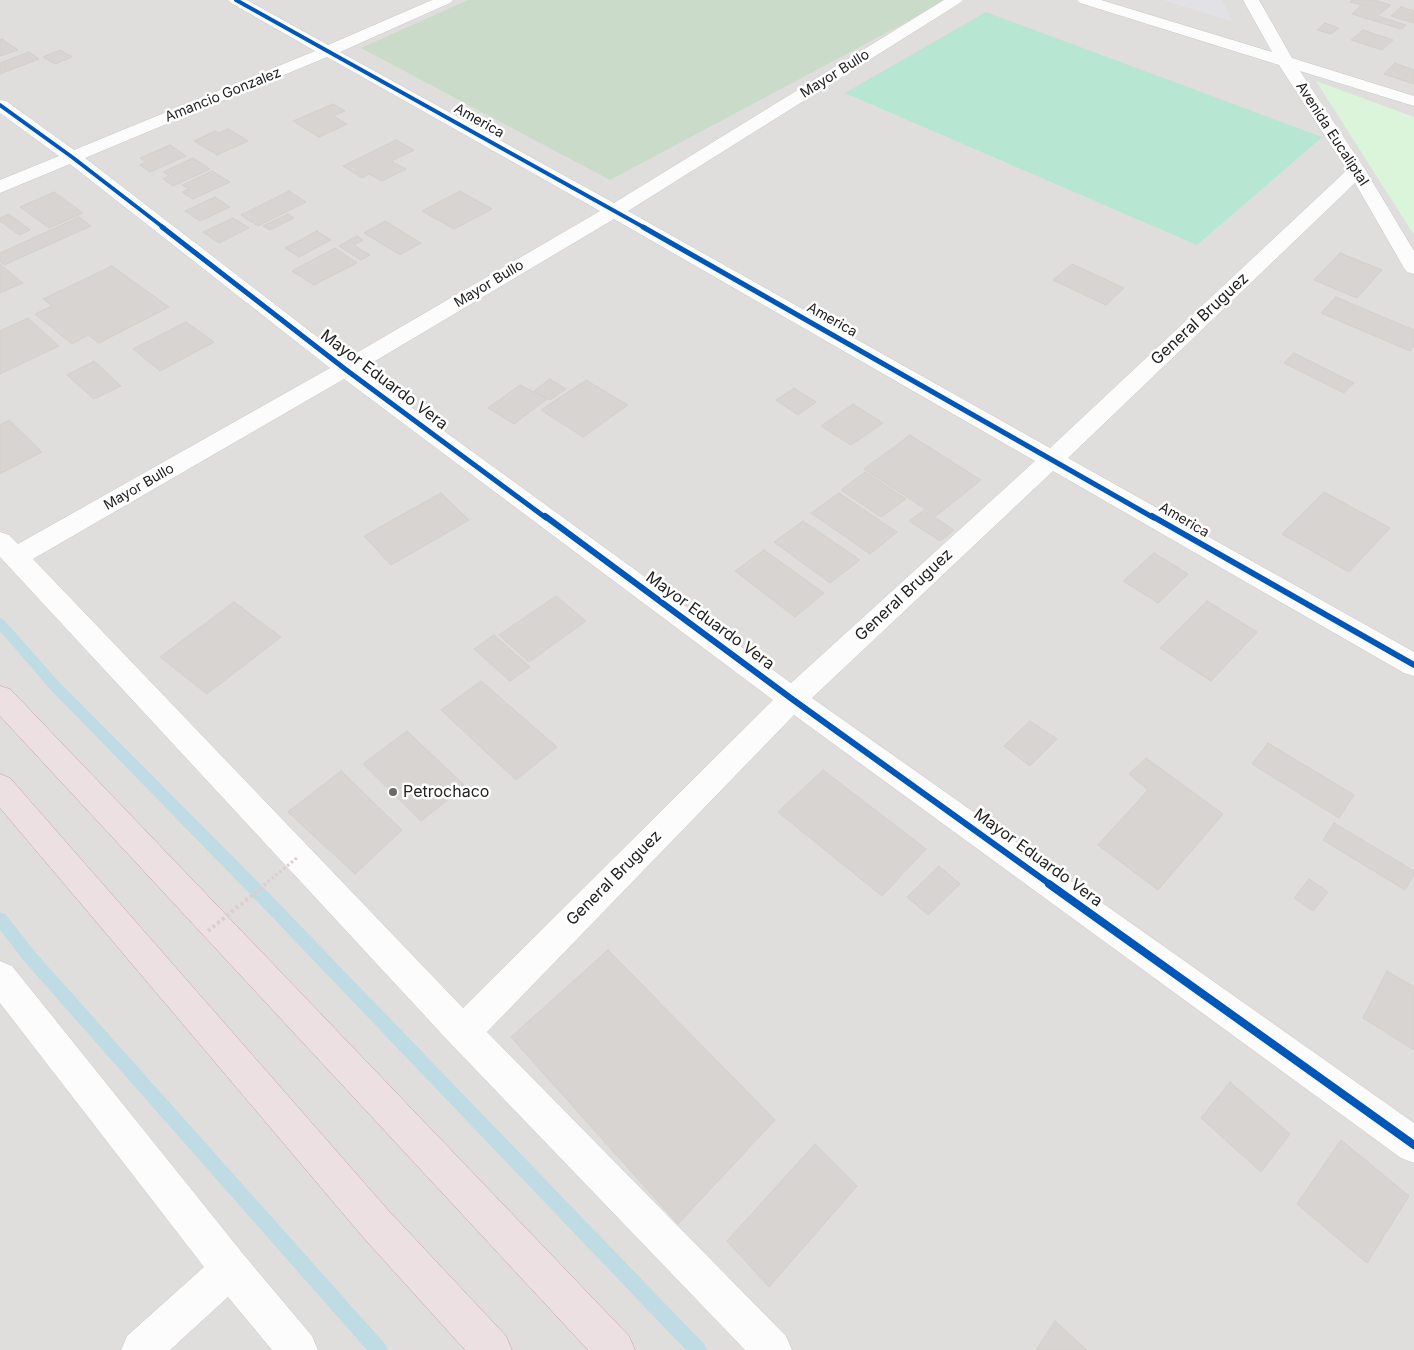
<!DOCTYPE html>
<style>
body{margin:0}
canvas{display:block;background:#f0eeeb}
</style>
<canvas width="1414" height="1350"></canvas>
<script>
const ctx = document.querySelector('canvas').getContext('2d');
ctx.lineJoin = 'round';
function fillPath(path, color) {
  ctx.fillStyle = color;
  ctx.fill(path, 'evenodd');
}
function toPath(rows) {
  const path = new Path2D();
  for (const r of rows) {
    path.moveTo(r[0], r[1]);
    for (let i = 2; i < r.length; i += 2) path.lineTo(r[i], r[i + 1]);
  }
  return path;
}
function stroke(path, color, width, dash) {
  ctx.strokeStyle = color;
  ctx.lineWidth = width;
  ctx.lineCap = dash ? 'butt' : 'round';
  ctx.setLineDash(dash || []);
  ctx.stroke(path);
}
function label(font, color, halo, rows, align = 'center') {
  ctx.font = font + ' Inter,sans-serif';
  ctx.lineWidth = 5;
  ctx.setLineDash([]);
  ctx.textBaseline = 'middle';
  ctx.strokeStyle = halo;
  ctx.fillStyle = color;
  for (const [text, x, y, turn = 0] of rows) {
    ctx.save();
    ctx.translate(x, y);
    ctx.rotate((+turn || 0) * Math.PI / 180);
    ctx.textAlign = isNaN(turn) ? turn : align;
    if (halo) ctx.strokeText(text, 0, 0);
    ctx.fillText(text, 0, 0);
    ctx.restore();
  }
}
const residential = toPath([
 [0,0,1414,0,1414,1350,0,1350]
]);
const cemetery = toPath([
 [468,0,948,0,610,180,361,48]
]);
const park = toPath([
 [1316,81,1414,117,1414,235]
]);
const pitch = toPath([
 [986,12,1322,137,1197,245,845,93]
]);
const plaza = toPath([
 [1163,0,1222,0,1233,22]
]);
const stream = toPath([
 [0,618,4,620,58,681,263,887,704,1344,707,1350,686,1350,253,897,50,689,0,631,0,618],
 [0,912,5,914,35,952,385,1344,388,1350,367,1350,25,962,0,930,0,912]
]);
const building = toPath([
 [1352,0,1375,0,1391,5,1377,16,1406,25,1401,29,1352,14,1362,5,1350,2,1352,0],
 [1401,7,1414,11,1414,23,1391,16,1401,7],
 [1325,23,1339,28,1331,34,1317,30,1325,23],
 [1363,30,1393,40,1382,50,1351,40,1363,30],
 [2,39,18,50,0,56,0,40,2,39],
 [60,50,72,57,55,64,43,57,60,50],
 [29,52,39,59,0,74,0,63,29,52],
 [1395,63,1414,70,1414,84,1384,74,1395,63],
 [333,104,345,111,333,116,347,124,319,137,293,121,333,104],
 [228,129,248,141,217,155,194,141,215,131,219,133,228,129],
 [396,140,414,150,391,161,406,169,382,181,369,174,362,178,343,166,396,140],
 [170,145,186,156,150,172,140,165,147,162,140,158,170,145],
 [193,158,210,169,173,186,163,179,169,176,163,172,193,158],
 [212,171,230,182,193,199,182,192,189,189,182,185,212,171],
 [289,191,306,202,258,226,241,215,289,191],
 [460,191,492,209,454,229,422,211,460,191],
 [54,192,83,213,49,228,20,207,54,192],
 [215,197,230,207,200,221,185,211,215,197],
 [9,214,30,230,19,235,0,221,0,218,9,214],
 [288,214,294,218,270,230,263,226,288,214],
 [79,217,91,226,4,265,0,261,0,253,79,217],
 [233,218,249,228,219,243,203,232,233,218],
 [385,221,421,243,400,255,364,233,385,221],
 [317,231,331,240,299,257,285,248,317,231],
 [357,236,363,240,354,245,370,255,361,260,339,246,357,236],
 [335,248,357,263,314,285,292,271,335,248],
 [1340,253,1382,270,1357,298,1314,280,1340,253],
 [0,264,23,283,0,293,0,264],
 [1072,264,1124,288,1106,305,1053,280,1072,264],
 [112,266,169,307,99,343,88,335,72,344,35,314,52,306,43,299,112,266],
 [1336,297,1414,330,1414,346,1410,351,1321,313,1336,297],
 [28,318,59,346,0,374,0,331,28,318],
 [186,322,214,342,160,371,133,349,186,322],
 [1294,353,1354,383,1344,393,1284,363,1294,353],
 [94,361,121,386,94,399,67,375,94,361],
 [550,379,566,389,550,400,534,391,550,379],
 [586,380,628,405,583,437,541,410,586,380],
 [520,385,547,399,514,424,488,408,520,385],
 [794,388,816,402,798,415,776,400,794,388],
 [853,404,883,423,851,445,821,426,853,404],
 [9,420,42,452,0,474,0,425,9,420],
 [910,435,981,480,936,516,864,469,910,435],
 [865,472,906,499,881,517,841,490,865,472],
 [1324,492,1390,528,1349,572,1282,534,1324,492],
 [441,493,469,520,391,565,364,536,441,493],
 [839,493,897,532,870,554,811,513,839,493],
 [924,510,954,530,940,541,909,521,924,510],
 [803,521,860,560,830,583,774,542,803,521],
 [764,550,824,593,795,617,735,571,764,550],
 [1154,553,1188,574,1158,603,1123,581,1154,553],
 [556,596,586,621,529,662,499,635,556,596],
 [1207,601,1257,632,1211,681,1160,648,1207,601],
 [234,602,281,637,207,694,160,657,234,602],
 [494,635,530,667,510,681,474,649,494,635],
 [481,681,557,747,516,780,441,710,481,681],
 [1030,721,1057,739,1030,766,1004,746,1030,721],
 [407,731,465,786,421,821,363,764,407,731],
 [1268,743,1354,795,1339,818,1252,764,1268,743],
 [1146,758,1223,814,1158,890,1098,845,1148,790,1129,774,1146,758],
 [823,770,926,849,882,896,778,812,823,770],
 [341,771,402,830,355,874,288,812,341,771],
 [1334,823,1414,871,1414,875,1405,890,1323,840,1334,823],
 [939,866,960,884,928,915,907,897,939,866],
 [1309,879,1328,892,1313,911,1294,898,1309,879],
 [608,950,775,1120,678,1224,511,1037,608,950],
 [1387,971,1414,987,1414,1050,1363,1018,1387,971],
 [1230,1082,1290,1134,1261,1172,1201,1118,1230,1082],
 [1341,1140,1409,1196,1367,1263,1297,1204,1341,1140],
 [815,1144,857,1186,769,1287,727,1241,815,1144],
 [1055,1321,1087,1350,1036,1350,1055,1321]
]);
const street = toPath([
 [228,0,247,0,328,45,432,0,453,0,450,3,340,52,614,203,944,0,963,0,960,3,628,211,1050,448,1347,170,1279,65,1080,3,1077,0,1101,0,1272,52,1243,0,1259,0,1292,58,1414,96,1414,106,1300,71,1366,171,1414,251,1414,274,1407,272,1404,268,1355,183,1068,458,1414,652,1414,676,1404,673,1053,471,812,698,1414,1123,1414,1163,1401,1158,794,715,487,1032,786,1336,792,1350,745,1350,451,1044,0,557,0,532,9,535,18,544,330,368,70,164,0,193,0,180,59,156,0,113,0,100,6,101,74,150,315,51,231,3,228,0],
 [327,57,600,211,346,359,85,158,327,57],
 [614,219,1035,461,791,683,360,370,614,219],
 [344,379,773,700,463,1008,33,559,344,379],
 [0,961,12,966,244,1255,312,1336,318,1350,272,1350,228,1297,170,1350,121,1350,127,1336,204,1267,0,1003,0,961]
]);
const highway = toPath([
 [0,686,10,689,629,1336,635,1350,588,1350,0,716,0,686],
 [0,774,10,778,388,1210,506,1336,512,1350,465,1350,362,1236,0,808,0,774]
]);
const pathBridgeFar1 = toPath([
 [264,885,298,857]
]);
const pathBridge = toPath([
 [208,931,266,884]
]);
const cyclewayFar3 = toPath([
 [236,0,645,228],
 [0,105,72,157,164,228]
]);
const cyclewayFar2 = toPath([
 [162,227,345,369,546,518],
 [643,227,1154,518]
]);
const cyclewayFar1 = toPath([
 [545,516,792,699,1051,885],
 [1152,516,1414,665]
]);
const cycleway = toPath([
 [1049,884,1414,1145]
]);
const markers = [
 [393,792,5,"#6a6968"]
];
const farStreetnames = [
 ["Mayor Bullo",835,74,-32],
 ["Amancio Gonzalez",223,95,-22],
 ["America",479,121,29],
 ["Avenida Eucaliptal",1332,134,57],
 ["Mayor Bullo",489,284,-31],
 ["America",832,320,29],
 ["Mayor Bullo",139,487,-30],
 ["America",1184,520,30]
];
const streetNames = [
 ["General Bruguez",1200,319,-43],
 ["Mayor Eduardo Vera",384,380,37],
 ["General Bruguez",904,595,-43],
 ["Mayor Eduardo Vera",710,621,36],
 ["Mayor Eduardo Vera",1038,858,36],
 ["General Bruguez",614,878,-45]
];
const poiNames = [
 ["Petrochaco",403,792]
];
fillPath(residential, '#dfdedc');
fillPath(cemetery, '#cadbca');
fillPath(park, '#daf5da');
fillPath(pitch, '#b7e6d2');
fillPath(plaza, '#e2e1e5');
fillPath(stream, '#bfdbe3');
fillPath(building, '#d7d4d2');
stroke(building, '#d3d0cc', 1);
stroke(street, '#c9c8c7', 1);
stroke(highway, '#c5a2ac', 1);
fillPath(street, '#fdfcfc');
fillPath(highway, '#ece0e2');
stroke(pathBridgeFar1, '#dccecd', 3, [2.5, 2.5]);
stroke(pathBridge, '#dccecd', 4, [3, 3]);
stroke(cyclewayFar3, '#0057b8', 4);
stroke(cyclewayFar2, '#0057b8', 5);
stroke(cyclewayFar1, '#0057b8', 6);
stroke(cycleway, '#0057b8', 8);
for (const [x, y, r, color] of markers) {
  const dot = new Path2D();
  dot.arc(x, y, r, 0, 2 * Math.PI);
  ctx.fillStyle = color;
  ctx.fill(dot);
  stroke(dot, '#fff', 2);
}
label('14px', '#222', '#fff', farStreetnames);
label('16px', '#222', '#fff', streetNames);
label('16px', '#222', '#fff', poiNames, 'left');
</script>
